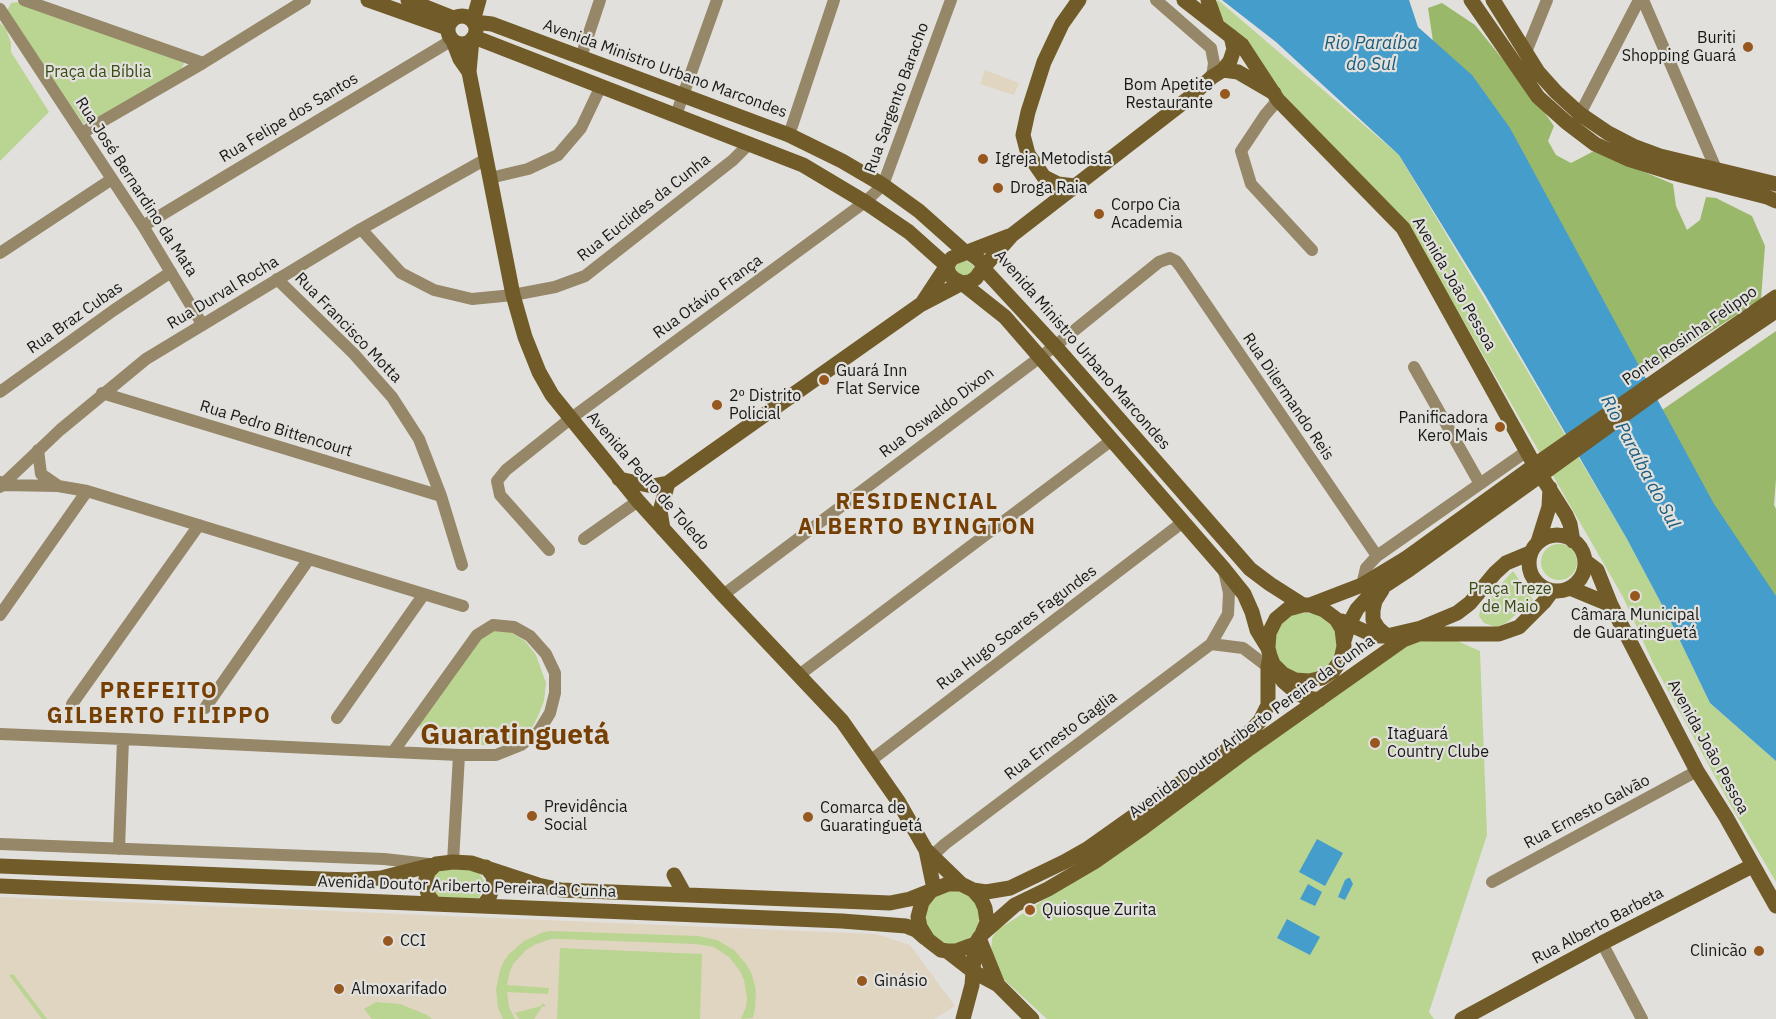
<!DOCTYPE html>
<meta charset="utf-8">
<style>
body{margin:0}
canvas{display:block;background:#e1e0dc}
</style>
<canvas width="1776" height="1019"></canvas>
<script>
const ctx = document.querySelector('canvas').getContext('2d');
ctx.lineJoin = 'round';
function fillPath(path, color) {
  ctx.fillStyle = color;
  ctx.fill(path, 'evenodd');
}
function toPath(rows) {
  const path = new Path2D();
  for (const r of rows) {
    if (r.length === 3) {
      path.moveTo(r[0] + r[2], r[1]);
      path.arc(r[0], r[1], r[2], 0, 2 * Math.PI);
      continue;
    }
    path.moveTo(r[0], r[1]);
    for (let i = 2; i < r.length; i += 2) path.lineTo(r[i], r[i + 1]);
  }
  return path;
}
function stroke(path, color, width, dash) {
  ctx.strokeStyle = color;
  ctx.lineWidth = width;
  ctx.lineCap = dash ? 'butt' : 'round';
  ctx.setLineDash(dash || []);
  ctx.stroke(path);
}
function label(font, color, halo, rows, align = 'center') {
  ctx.font = font + ' "IBM Plex Sans",sans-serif';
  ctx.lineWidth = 4.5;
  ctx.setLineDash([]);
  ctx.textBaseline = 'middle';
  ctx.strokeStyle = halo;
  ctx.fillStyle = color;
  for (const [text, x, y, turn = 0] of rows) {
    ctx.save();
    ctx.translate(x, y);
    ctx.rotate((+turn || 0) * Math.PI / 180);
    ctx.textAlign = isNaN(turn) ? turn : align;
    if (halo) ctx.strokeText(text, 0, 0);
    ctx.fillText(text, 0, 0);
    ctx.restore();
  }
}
const education = toPath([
 [985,70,1019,83,1014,95,980,84],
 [0,897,876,934,910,945,955,1006,934,1019,0,1019]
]);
const green = toPath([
 [1218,0,1399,155,1627,539,1670,620,1710,703,1776,761,1776,882,1730,804,1653,663,1623,597,1407,223,1276,87,1257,56,1213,9],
 [20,2,181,58,184,64,181,69,89,124,83,123,10,17,7,11,11,3],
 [0,23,6,29,11,43,11,52,49,112,0,161],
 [965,260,973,265,974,267,971,276,958,275,955,269,957,264],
 [1559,562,18],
 [1513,571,1533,600,1506,623,1496,627,1484,623,1479,616,1481,606],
 [1306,613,1316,614,1326,619,1334,627,1338,637,1336,659,1321,675,1289,674,1276,657,1275,637,1279,627,1286,619,1295,614],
 [493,630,509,631,525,641,536,655,546,683,544,701,538,716,533,726,519,740,504,745,433,745,422,738,419,725,482,637],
 [1455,640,1480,651,1487,835,1429,1012,1434,1019,1047,1019,1000,976,991,954,992,938,997,930,1041,902,1410,642],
 [438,870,471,870,480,874,484,881,483,891,477,900,436,898,433,896,432,872],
 [952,917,27],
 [550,931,698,936,717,940,734,950,746,964,751,972,756,990,755,1009,753,1018,741,1019,746,1007,747,998,744,980,740,971,729,957,714,947,696,944,560,939,551,939,534,945,526,950,514,963,510,971,507,985,549,988,548,994,507,992,509,1007,515,1019,503,1019,498,1008,496,989,500,970,504,961,509,954,524,941,541,933],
 [560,948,702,954,700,1019,557,1019],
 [13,974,47,1019,42,1019,9,975],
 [376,1002,400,1004,427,1015,432,1019,372,1019,364,1009],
 [543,1003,546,1006,542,1007,534,1019,519,1019,515,1013,541,1006]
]);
const forest = toPath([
 [1442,3,1475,25,1535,99,1554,126,1548,141,1556,155,1571,163,1594,151,1673,184,1676,206,1687,230,1700,220,1706,197,1716,198,1752,216,1765,246,1761,299,1637,379,1434,48,1428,8],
 [1776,331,1776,479,1774,505,1776,509,1776,638,1652,417]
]);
const water = toPath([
 [1222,0,1409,0,1418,27,1472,75,1510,128,1714,504,1776,596,1776,761,1710,703,1670,620,1627,539,1485,295,1399,155,1276,42],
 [1317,839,1343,853,1325,886,1299,872],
 [1348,878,1350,878,1353,884,1345,900,1338,897,1345,880],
 [1308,884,1322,892,1315,906,1300,899],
 [1287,919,1320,937,1310,955,1277,938]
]);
const street = toPath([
 [24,0,203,63],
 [1156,0,1211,48,1214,63,1212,77],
 [1643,0,1716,169],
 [0,9,143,226,202,324],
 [1526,52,1547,0],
 [581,57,600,0],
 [1278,100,1265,115,1241,151,1251,184,1312,250],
 [1580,114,1639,0],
 [676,115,717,0],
 [82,133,203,63,305,0],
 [789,135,834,0],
 [490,178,528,169,558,155,581,128,601,86],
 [143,226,452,40],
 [361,229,401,273,434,290,472,299,513,295,555,287,585,276,733,160,750,143],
 [0,253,112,179],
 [277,279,354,354,392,397,419,439,441,496,462,565],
 [1414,367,1480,484],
 [0,392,114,310,171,272],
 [102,393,441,496],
 [38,450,41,474,57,485],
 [0,482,2,485,58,486,87,491,463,606],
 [0,487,60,430,146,359,361,229,486,159],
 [584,539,638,501],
 [549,550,500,495,497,481,506,470,570,419,865,202,883,185,951,0],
 [1362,585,1366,568,1377,556,1527,451],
 [723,595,1055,346,1159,262,1170,258,1176,261,1180,266,1377,556],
 [0,615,87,491],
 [1211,644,1243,648,1268,667],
 [799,675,1112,440],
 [72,704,199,525],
 [205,708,309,559],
 [337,718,424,594],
 [0,734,123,739,393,752,459,755,496,755,521,745,539,731,550,713,555,693,555,673,546,654,530,636,514,627,493,625,477,635,393,752],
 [870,761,1183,522],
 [0,844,384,859,429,864],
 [119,849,123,739],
 [933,855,945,844,1211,644,1228,614,1229,593,1224,571],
 [453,862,459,755],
 [1492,882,1697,771],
 [1602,943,1642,1019]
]);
const secondary = toPath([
 [368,0,447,28],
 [408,0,453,18],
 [1184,0,1242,45,1278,100,1403,228,1535,466,1566,515,1570,524,1573,541],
 [1208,0,1217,25],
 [1471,0,1538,97,1566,122,1595,144,1628,159,1673,173,1767,197,1776,201],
 [1493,0,1538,72,1556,92,1580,114,1608,133,1633,146,1660,156,1776,184],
 [462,30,14],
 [473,21,479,0],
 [474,22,492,24,789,135,842,161,883,185,919,211,965,252,971,254,977,258,981,262,983,268,1055,346,1250,569,1270,584,1303,605],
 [474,37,803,165,865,202,909,232,947,266,949,274,954,279,962,283,1005,317,1224,569,1244,594,1252,612,1257,630,1268,648],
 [472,39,469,72,513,295,525,337,539,372,552,395,638,501,723,595,842,721,898,801,926,850,961,884],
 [453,41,460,59,469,72],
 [1223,70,1230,61,1234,49,1231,36],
 [1075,186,1058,184,1044,177,1028,154,1023,135,1028,112,1044,62,1062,24,1079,0],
 [923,302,952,258,1009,236],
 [1535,465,1776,297],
 [619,479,652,486,668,483,920,305,962,283,970,282,976,278,983,268,1012,235,1189,98,1212,77,1223,70,1238,72,1274,93],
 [663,529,660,511,668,483],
 [1557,563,28],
 [1538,542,1549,507,1550,488],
 [1585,561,1597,570,1611,605,1697,771,1726,817,1776,906],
 [1570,588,1611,605],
 [1382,590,1375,601,1373,610,1373,620,1378,628,1387,636],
 [1310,605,1324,610,1336,619,1342,629,1344,646,1341,660,1333,671,1322,678,1309,681,1295,680,1283,674,1273,664,1270,656,1268,648,1269,633,1276,619,1288,609,1303,605,1310,605,1362,585,1405,559],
 [1342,621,1375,636,1387,636,1421,628,1457,613,1470,603,1495,573,1506,563,1530,553],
 [1344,641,1349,624,1357,609,1369,596,1410,569,1541,475],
 [1281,677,1283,681,1297,693,1307,698,1319,700],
 [926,850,934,889],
 [0,866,349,880,381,878,436,864,453,862,471,863,538,885,561,890,890,903,910,899,948,884,961,884,973,890,981,899,985,908,987,922,982,934,975,944,956,951,947,951,941,950,928,940,920,927,918,917,922,902,930,892],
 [674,875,685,895],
 [0,886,842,921,906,926,916,930,925,938],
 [973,890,986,892,1010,888,1064,862,1087,849,1245,737,1260,721,1268,705,1268,667,1270,656],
 [435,904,429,897,425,883,428,872,436,864],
 [483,906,489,898,494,883,493,876,486,867],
 [982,934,1015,905,1048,889,1094,862,1144,827,1250,748,1403,640,1419,634,1499,634,1519,627,1544,602,1552,591],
 [979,938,998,985],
 [947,951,974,972,998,985,1032,1019],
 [963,1019,972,985,975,944],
 [1462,1019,1602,943,1752,866]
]);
const secondaryBridge = toPath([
 [1541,475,1656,392,1776,311],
 [1405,559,1535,465]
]);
const markers = [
 [1748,47,6,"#96581f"],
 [1225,94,6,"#96581f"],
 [983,159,6,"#96581f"],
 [998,188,6,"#96581f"],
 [1099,214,6,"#96581f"],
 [824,380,6,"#96581f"],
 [717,405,6,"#96581f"],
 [1500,427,6,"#96581f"],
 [1635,596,6,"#96581f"],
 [1375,743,6,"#96581f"],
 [532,816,6,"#96581f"],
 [808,817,6,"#96581f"],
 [1030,910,6,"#96581f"],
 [388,941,6,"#96581f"],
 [1759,951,6,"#96581f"],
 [862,981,6,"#96581f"],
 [339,989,6,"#96581f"]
];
const poiNames = [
 ["Buriti",1736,38,"right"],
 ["Shopping Guará",1736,56,"right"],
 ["Bom Apetite",1213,85,"right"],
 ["Restaurante",1213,103,"right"],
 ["Igreja Metodista",995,159],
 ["Droga Raia",1010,188],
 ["Corpo Cia",1111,205],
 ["Academia",1111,223],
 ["Guará Inn",836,371],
 ["Flat Service",836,389],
 ["2º Distrito",729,396],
 ["Policial",729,414],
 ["Panificadora",1488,418,"right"],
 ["Kero Mais",1488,436,"right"],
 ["Câmara Municipal",1635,615,"center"],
 ["de Guaratinguetá",1635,633,"center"],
 ["Itaguará",1387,734],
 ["Country Clube",1387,752],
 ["Previdência",544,807],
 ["Social",544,825],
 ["Comarca de",820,808],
 ["Guaratinguetá",820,826],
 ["Quiosque Zurita",1042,910],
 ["CCI",400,941],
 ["Clinicão",1747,951,"right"],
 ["Ginásio",874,981],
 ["Almoxarifado",351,989]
];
const streetNames = [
 ["Avenida Ministro Urbano Marcondes",665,69,20],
 ["Rua Sargento Baracho",897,98,-70],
 ["Rua Felipe dos Santos",289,118,-31],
 ["Rua José Bernardino da Mata",136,187,57],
 ["Rua Euclides da Cunha",644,208,-38],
 ["Avenida João Pessoa",1454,284,60],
 ["Rua Durval Rocha",223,293,-31],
 ["Rua Otávio França",708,297,-36],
 ["Rua Braz Cubas",75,318,-35],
 ["Rua Francisco Motta",348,328,46],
 ["Ponte Rosinha Felippo",1690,336,-35],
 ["Avenida Ministro Urbano Marcondes",1082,350,49],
 ["Rua Dilermando Reis",1288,397,56],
 ["Rua Oswaldo Dixon",937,413,-37],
 ["Rua Pedro Bittencourt",276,429,17],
 ["Avenida Pedro de Toledo",648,481,49],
 ["Rua Hugo Soares Fagundes",1017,628,-37],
 ["Avenida Doutor Ariberto Pereira da Cunha",1252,727,-36],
 ["Rua Ernesto Gaglia",1061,736,-37],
 ["Avenida João Pessoa",1708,747,61],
 ["Rua Ernesto Galvão",1587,812,-28],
 ["Avenida Doutor Ariberto Pereira da Cunha",467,887,2],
 ["Rua Alberto Barbeta",1598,926,-28]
];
const parkNames = [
 ["Praça da Bíblia",98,72],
 ["Praça Treze",1510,589],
 ["de Maio",1510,607]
];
const waterNames = [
 ["Rio Paraíba",1371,44],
 ["do Sul",1371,65],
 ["Rio Paraíba do Sul",1640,462,62]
];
const districtNames = [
 ["RESIDENCIAL",917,503],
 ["ALBERTO BYINGTON",917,528],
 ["PREFEITO",159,692],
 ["GILBERTO FILIPPO",159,717]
];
const townNames = [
 ["Guaratinguetá",515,736]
];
fillPath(education, '#e0d5c1');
fillPath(green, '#bad491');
fillPath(forest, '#9ab86a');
fillPath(water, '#459dcc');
stroke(street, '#958767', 12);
stroke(secondary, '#715c29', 15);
stroke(secondaryBridge, '#715c29', 15);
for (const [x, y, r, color] of markers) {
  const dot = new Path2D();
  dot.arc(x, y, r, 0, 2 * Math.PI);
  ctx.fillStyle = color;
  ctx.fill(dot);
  stroke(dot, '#e1e0dc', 2);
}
label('16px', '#181817', '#e1e0dc', poiNames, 'left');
label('16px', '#181817', '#e1e0dc', streetNames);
label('16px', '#384b12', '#e1e0dc', parkNames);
label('italic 18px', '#195b7c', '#e1e0dc', waterNames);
ctx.letterSpacing = '1.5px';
label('bold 22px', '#763f03', '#e1e0dc', districtNames);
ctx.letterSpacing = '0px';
label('bold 28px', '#763f03', '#e1e0dc', townNames);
</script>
